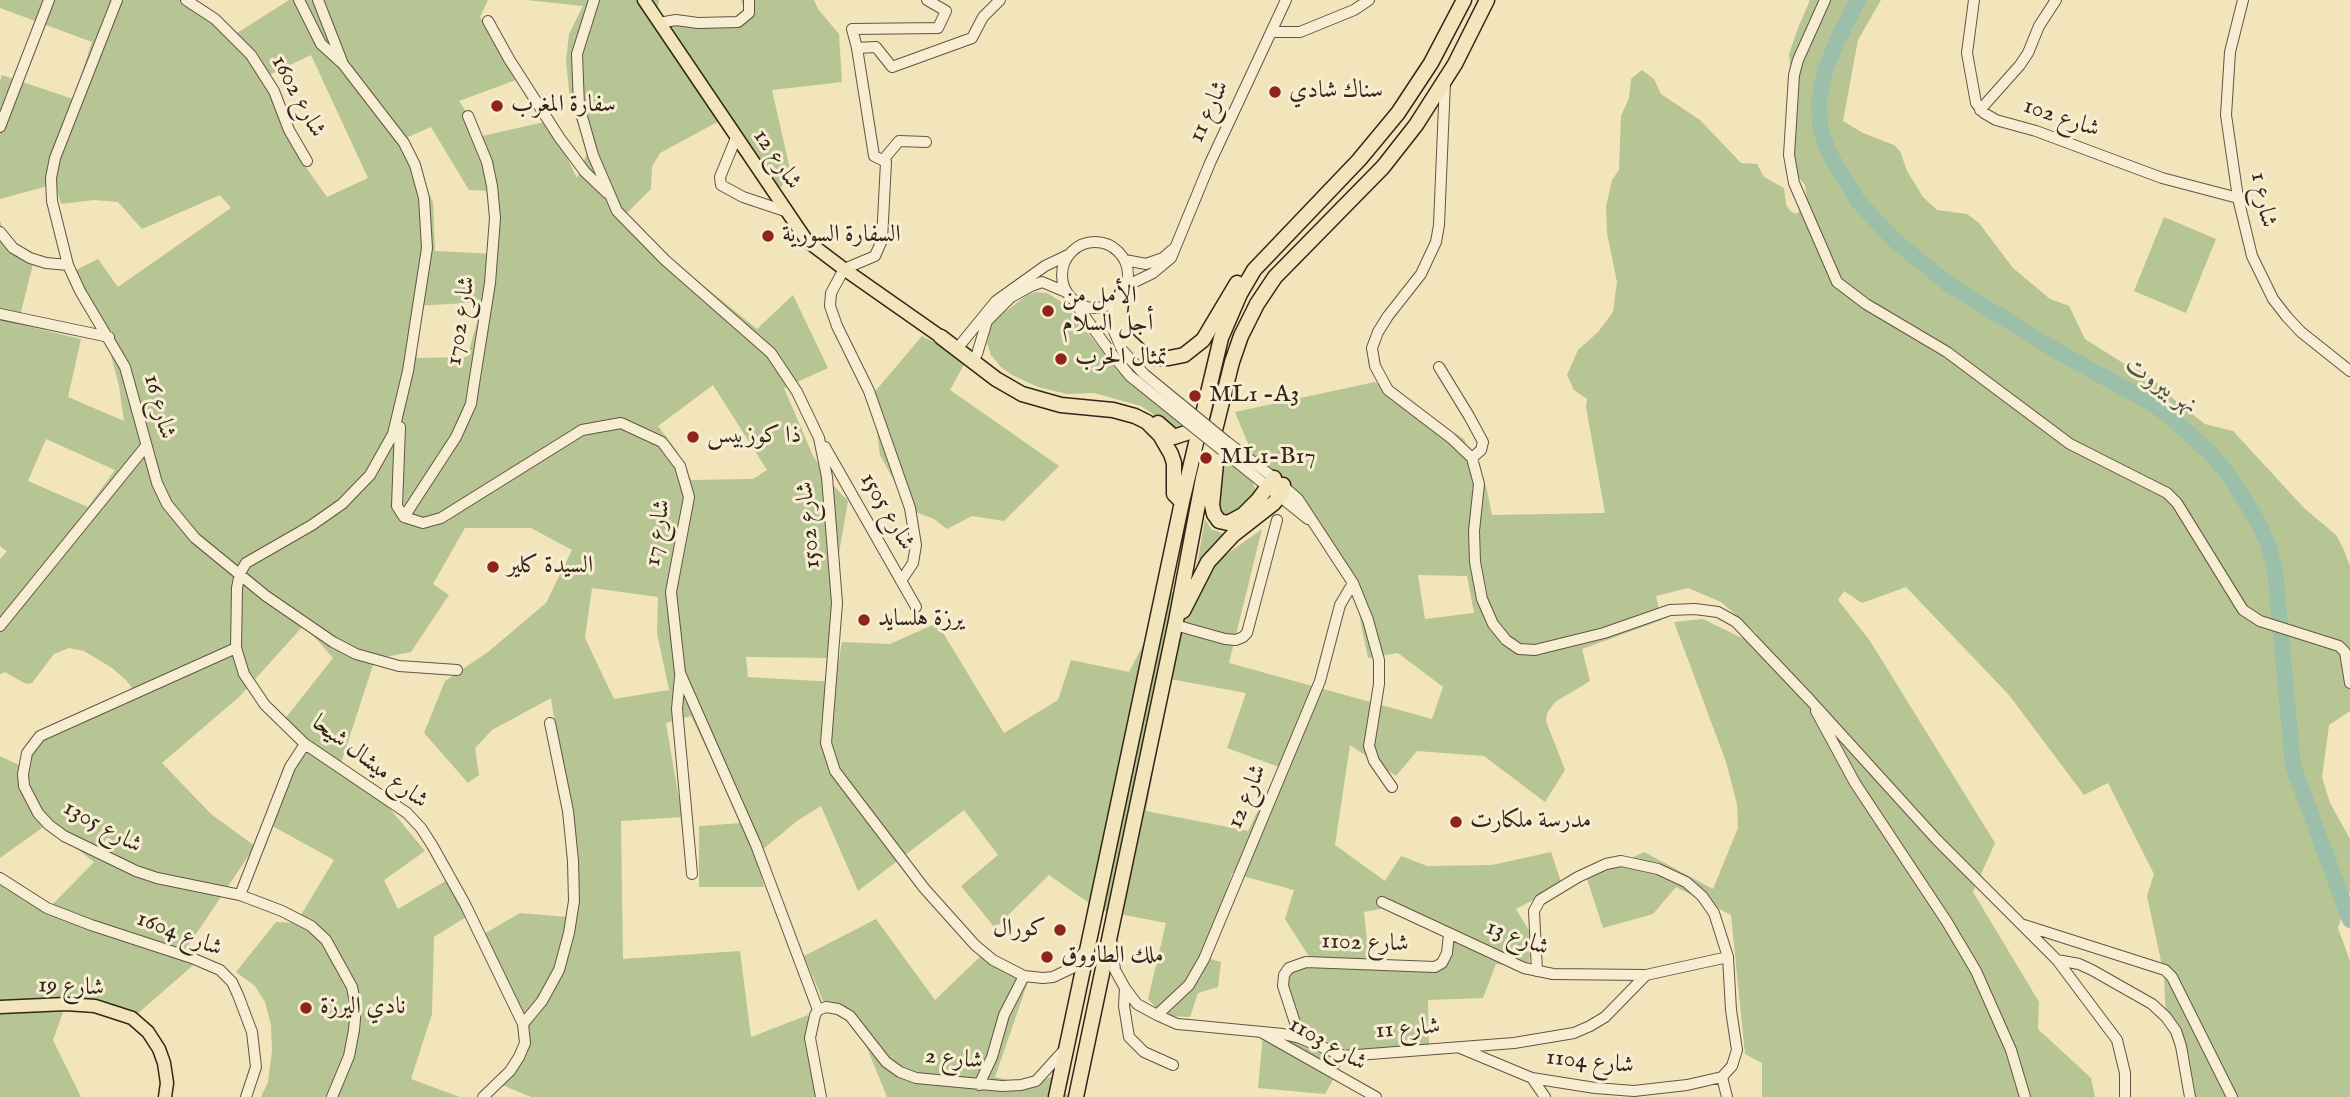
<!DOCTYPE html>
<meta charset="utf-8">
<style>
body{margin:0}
canvas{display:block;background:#f2e4bb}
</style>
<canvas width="2350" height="1097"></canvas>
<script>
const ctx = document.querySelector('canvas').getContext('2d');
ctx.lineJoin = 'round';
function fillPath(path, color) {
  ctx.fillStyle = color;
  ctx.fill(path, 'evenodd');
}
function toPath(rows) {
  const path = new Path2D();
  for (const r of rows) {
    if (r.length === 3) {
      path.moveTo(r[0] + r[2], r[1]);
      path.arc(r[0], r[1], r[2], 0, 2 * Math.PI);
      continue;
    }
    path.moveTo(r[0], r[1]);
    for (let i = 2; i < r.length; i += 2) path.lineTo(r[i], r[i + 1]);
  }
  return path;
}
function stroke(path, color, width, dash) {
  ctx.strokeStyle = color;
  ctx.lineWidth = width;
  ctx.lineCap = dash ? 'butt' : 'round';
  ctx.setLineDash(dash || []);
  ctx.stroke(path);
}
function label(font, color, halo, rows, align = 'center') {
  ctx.font = font + ' "IM FELL English",Amiri,serif';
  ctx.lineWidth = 6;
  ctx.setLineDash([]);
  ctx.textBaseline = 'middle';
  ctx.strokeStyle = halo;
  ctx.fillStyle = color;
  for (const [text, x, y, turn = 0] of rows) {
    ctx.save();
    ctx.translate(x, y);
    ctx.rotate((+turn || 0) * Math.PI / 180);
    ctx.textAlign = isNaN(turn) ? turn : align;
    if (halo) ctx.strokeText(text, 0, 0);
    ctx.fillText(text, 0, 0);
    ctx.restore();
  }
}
const green = toPath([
 [0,0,196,0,206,6,234,35,289,0,488,0,480,17,524,77,459,101,482,136,549,121,577,178,589,148,578,125,570,100,566,61,569,34,583,6,527,0,659,0,657,12,663,25,748,18,741,0,814,0,818,9,839,34,842,82,772,90,791,174,774,196,721,120,660,153,652,167,651,189,621,219,757,329,793,295,828,368,784,388,813,456,831,483,848,501,839,553,832,658,746,657,748,677,835,682,842,642,890,644,937,623,1004,733,1058,700,1071,660,1129,672,1169,595,1262,529,1229,663,1432,719,1443,687,1398,653,1368,658,1357,604,1335,555,1254,458,1235,412,1375,382,1464,439,1486,486,1492,515,1605,513,1586,407,1587,399,1574,390,1567,375,1578,350,1598,332,1613,312,1617,282,1607,233,1606,207,1612,180,1619,170,1621,116,1629,98,1631,79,1642,70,1654,79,1661,94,1700,120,1741,163,1757,164,1764,177,1784,188,1786,204,1790,211,1796,214,1806,206,1807,199,1805,185,1791,169,1792,83,1789,54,1798,28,1810,0,1881,0,1858,40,1843,121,1863,133,1894,145,1900,151,1907,171,1923,197,1937,210,1967,214,1979,223,2013,268,2050,299,2069,306,2085,339,2123,363,2150,376,2178,403,2205,424,2233,431,2304,508,2336,535,2343,548,2350,566,2350,711,2329,725,2322,777,2330,803,2350,839,2350,891,2338,928,2350,961,2350,1097,2196,1097,2188,1051,2166,1021,2164,975,2147,896,2154,874,2108,783,2084,795,2009,695,1906,587,1862,603,1844,591,1838,600,1870,641,1995,843,1973,892,2039,1002,2038,1029,2091,1078,2095,1097,1762,1097,1762,1063,1745,1054,1731,915,1676,887,1653,914,1603,928,1587,879,1644,852,1713,889,1738,828,1737,804,1726,762,1674,622,1703,619,1752,643,1757,634,1721,602,1688,588,1656,596,1662,620,1582,649,1590,681,1555,702,1547,713,1546,721,1565,770,1545,802,1484,756,1417,751,1396,776,1350,745,1335,845,1385,881,1401,856,1427,866,1492,865,1551,852,1562,885,1516,909,1531,934,1529,967,1496,964,1483,998,1428,1000,1429,1046,1349,1051,1325,1094,1258,1088,1263,1035,1285,1046,1299,1027,1283,973,1310,958,1285,919,1294,890,1232,873,1207,958,1221,962,1218,987,1198,993,1190,1017,1168,1016,1157,1009,1148,999,1166,923,1099,910,1049,875,995,928,961,886,998,855,964,810,858,891,821,806,797,821,756,855,764,887,699,887,699,826,742,823,691,716,666,723,682,817,621,821,623,959,740,951,751,1037,808,1015,818,1097,531,1097,495,1082,520,1048,521,1025,477,938,520,913,568,917,568,811,551,698,492,730,475,748,479,775,468,783,424,733,445,681,488,652,546,603,572,550,531,528,465,528,433,584,449,595,411,652,375,659,341,763,386,804,425,851,384,880,398,909,449,879,466,917,434,937,432,1014,411,1079,460,1097,261,1097,268,1082,272,1051,271,1025,265,1002,255,986,236,972,276,922,296,923,334,860,267,823,298,743,280,725,333,658,304,625,239,697,162,763,211,814,255,846,184,952,198,961,128,1022,66,1004,53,1040,81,1097,0,1097,0,874,51,906,94,862,46,825,0,858,0,756,25,768,37,742,136,693,126,680,112,668,84,651,69,648,54,654,32,683,26,684,5,672,0,674,0,559,7,551,0,546,0,221,4,232,26,259,33,264,18,324,81,339,68,397,124,421,119,386,110,351,76,270,98,259,118,287,231,208,220,195,142,229,118,202,94,200,61,204,55,184,0,199,0,81,2,75,73,99,92,42,0,8],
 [311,55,368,178,327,197,296,153,263,78],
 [431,127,469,190,494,191,497,254,435,251,433,202,401,140],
 [483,302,467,357,417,358,415,306],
 [713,385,767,470,753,479,691,480,677,451,658,426],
 [46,439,115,470,88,507,28,481],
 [1418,575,1467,576,1474,613,1425,619],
 [592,588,658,597,657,633,669,690,614,699,585,638],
 [1170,679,1246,693,1227,748,1279,767,1248,831,1146,811],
 [1385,908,1448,937,1444,966,1369,963,1364,912],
 [2164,217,2216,239,2186,313,2134,291],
 [1036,292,1047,293,1065,304,1116,369,1186,428,1178,431,1141,406,1094,393,1067,394,1038,387,1012,375,1001,367,991,355,987,343,992,322,1027,295],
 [922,336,967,359,950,390,1059,466,1004,521,972,516,947,529,934,519,910,510,880,455,872,395],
 [1223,458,1253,482,1255,489,1251,500,1231,516,1223,516,1217,506],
 [1205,519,1211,529,1225,534,1215,542,1197,565],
 [876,919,935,1000,985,952,1029,979,995,1077,1013,1081,1043,1080,1071,1070,1065,1094,1074,1097,887,1097,863,1038,849,1020,824,1003,804,956]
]);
const river = toPath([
 [1858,0,1838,39,1825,71,1819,101,1820,128,1829,153,1857,200,1893,239,1948,284,2062,354,2151,403,2171,417,2210,453,2228,474,2257,520,2268,544,2275,570,2293,766,2350,920]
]);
const minor = toPath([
 [117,0,55,158,51,178,52,201,68,265,80,291,125,367,157,483,167,504,195,538,266,596,333,642,356,654,399,666,457,670],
 [186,0,215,19,251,55,274,91,289,130,307,161],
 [299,0,321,44,343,64],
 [318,0,343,64,404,143,415,165,424,198,427,248,408,371,393,434,370,475,342,504,312,525,246,563,240,573,237,588,236,648,244,674,265,705,305,744,407,813,421,828,432,845,465,904,523,1024,525,1043,519,1057,510,1071,483,1097],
 [594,0,577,54,579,106,593,155,617,211,665,260,771,353,797,392,819,438,827,477,837,603,826,743,835,771,924,888,975,945,993,960,1024,976,1043,978,1053,977,1072,968,1084,952],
 [1825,0,1798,60,1794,75,1789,155,1794,183,1837,282,1866,304,1947,352,2070,444,2167,493,2177,503,2243,610,2260,621,2339,646,2345,652,2350,683],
 [1974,0,1967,53,1976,103,1984,113,1996,120,2036,131,2162,178,2238,198],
 [2243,0,2230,52,2226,115,2238,198,2252,256,2273,299,2287,317,2301,332,2350,371],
 [488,21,509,59,559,137,585,172,607,193],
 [659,23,676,20,698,23,738,22,749,13,749,0],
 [1271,32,1300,32,1354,10,1369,0],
 [857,48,876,47,892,67,972,38,983,17,1000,0],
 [1445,82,1439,225,1436,242,1421,274,1388,316,1378,332,1372,348,1375,366,1388,390,1451,438,1472,458,1479,484,1474,531,1475,562,1482,599,1493,624,1506,640,1519,649,1535,650,1604,633,1670,610,1695,609,1718,612,1736,622,1810,700,1937,840,2057,960,2117,1040,2125,1073,2125,1097],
 [1980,110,2020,65,2028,53,2039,26,2056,0],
 [0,127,49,0],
 [736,138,720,177,721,185,743,197,785,211],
 [883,160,899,141,926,142],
 [0,232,13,248,30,258,46,263,68,265],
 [1095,275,33],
 [1125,260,1146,264,1163,258,1172,250],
 [1126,286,1153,273,1171,258,1210,163,1286,0],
 [1075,303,1111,353],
 [1114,311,1113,329,1122,350],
 [0,314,109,337],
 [956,350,996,301,1045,266,1068,255],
 [973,360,977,354,987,321,1011,297,1031,286,1042,282,1066,292],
 [1439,367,1469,416,1483,442,1481,450,1472,458],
 [400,427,397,506,404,517,423,523,441,518,582,430,621,423,662,442,680,466,689,497,671,592,680,673,756,845,818,1010],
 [1227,442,1274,478,1298,499,1353,583,1368,620,1379,660,1379,684,1369,746,1374,761,1392,787],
 [825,447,916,607],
 [1222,450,1308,519],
 [404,517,456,437,471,404,473,390,490,283,495,218,492,186,487,162,468,116],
 [901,581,913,563,916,545,910,508,869,391,837,326,830,306,831,293,844,269,875,256,882,240,886,162,874,156,857,48,852,29,938,28,946,11,927,0],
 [1175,625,1225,639,1236,640,1243,637,1247,633,1277,520],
 [0,626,146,446],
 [236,648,40,736,27,753,23,774,24,786,38,813,49,825,64,836,136,871,157,878,240,895,290,767,305,744],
 [680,677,677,709,692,874],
 [1816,711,1855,783,1947,922,1976,971,2011,1050,2025,1097],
 [0,878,47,908,91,925,192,958,220,970,232,982,238,995,252,1032,256,1067,246,1097],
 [240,895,282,911,311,926,326,940,352,987,356,1007,354,1030,349,1056,332,1097],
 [1382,902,1524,968,1553,974,1646,975,1728,957],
 [2024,925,2165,970,2172,977,2232,1097],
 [1112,944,1115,970,1125,988,1137,1004,1157,1015,1177,1024,1189,1025,1283,1034,1300,1038,1344,1056,1514,1043,1574,1033,1590,1026,1605,1017,1646,975],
 [2057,960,2079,964,2092,970,2152,1004,2166,1017,2176,1031,2181,1046,2190,1097],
 [1537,971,1534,911,1540,900,1578,877,1606,864,1621,861,1658,869,1686,882,1702,896,1714,913,1728,957,1731,1010,1737,1050,1732,1066,1722,1077],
 [1125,988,1124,1006,1129,1037,1144,1052,1173,1065],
 [1157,1015,1189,985,1204,959,1320,681,1340,605,1353,583],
 [523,1024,542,1001,559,970,569,933,574,901,573,861,568,811,550,723],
 [1261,1032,1376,1097],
 [1300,1038,1283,986,1284,975,1289,968,1306,962,1435,967,1442,963,1447,953,1449,934],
 [1460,1048,1532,1078,1595,1088,1634,1091,1687,1085,1722,1077],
 [1722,1077,1727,1097],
 [1532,1078,1545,1097],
 [979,1085,992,1057,1004,1015,1024,976],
 [821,1097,810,1038,815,1015,818,1010,826,1007,838,1009,850,1016,886,1062,900,1072,916,1078,1002,1086,1021,1085,1036,1081,1065,1049]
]);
const major = toPath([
 [644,0,807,241,844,269,941,337],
 [0,1007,66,1004,95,1006,132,1018,148,1032,159,1049,164,1063,167,1083,165,1097]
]);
const highway = toPath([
 [1122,294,1119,320,1127,339,1144,355,1151,358,1169,358,1184,355,1203,340,1237,283],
 [941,337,996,379,1022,394,1061,405,1113,410,1135,416,1147,422,1160,435,1171,454,1174,463,1174,494,1182,502],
 [1158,423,1174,437,1189,432,1199,423],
 [1217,453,1212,505,1214,514,1219,521,1228,523,1243,515,1258,500,1274,478],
 [1183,611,1208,562,1233,535,1274,503,1282,493,1283,485],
 [1056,1097,1182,502,1221,338,1240,294,1254,270,1359,160,1398,113,1431,63,1464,0],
 [1076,1097,1176,621,1203,478,1232,362,1241,336,1257,304,1275,277,1383,167,1416,125,1455,64,1487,0]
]);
const minorBridge = toPath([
 [1122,350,1144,374,1227,442],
 [1111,353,1130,376,1222,450]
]);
const markers = [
 [1275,92,7,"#8f2418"],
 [497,106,7,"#8f2418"],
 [768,236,7,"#8f2418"],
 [1048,311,7,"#8f2418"],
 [1061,359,7,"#8f2418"],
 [1195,396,7,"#8f2418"],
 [693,437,7,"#8f2418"],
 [1206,458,7,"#8f2418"],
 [493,567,7,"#8f2418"],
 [864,620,7,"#8f2418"],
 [1456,822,7,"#8f2418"],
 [1060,930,7,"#8f2418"],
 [1047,957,7,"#8f2418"],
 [306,1008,7,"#8f2418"]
];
const poiNames = [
 ["سناك شادي",1289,92],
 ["سفارة المغرب",511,106],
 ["السفارة السورية",782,236],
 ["الأمل من",1062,297],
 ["أجل السلام",1062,325],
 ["تمثال الحرب",1075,359],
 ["ML1 -A3",1209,396],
 ["ذا كوزبيس",707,437],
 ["ML1-B17",1220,458],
 ["السيدة كلير",507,567],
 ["يرزة هلسايد",878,620],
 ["مدرسة ملكارت",1470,822],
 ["كورال",1046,930,"right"],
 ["ملك الطاووق",1061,957],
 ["نادي اليرزة",320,1008]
];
const streetNames = [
 ["شارع 1602",297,97,62],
 ["شارع 11",1210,112,-65],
 ["شارع 102",2061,119,19],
 ["شارع 12",776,160,56],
 ["شارع 1",2262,200,79],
 ["شارع 1702",462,321,-81],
 ["شارع 16",158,407,75],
 ["شارع 1505",886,512,60],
 ["شارع 1502",810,525,-95],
 ["شارع 17",659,533,-81],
 ["شارع ميشال شيحا",369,763,37],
 ["شارع 12",1248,797,-67],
 ["شارع 1305",102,828,29],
 ["شارع 1604",179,935,21],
 ["شارع 13",1517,939,21],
 ["شارع 1102",1365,944,2],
 ["شارع 19",71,988,3],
 ["شارع 11",1408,1030,-4],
 ["شارع 1103",1327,1045,30],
 ["شارع 2",954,1060,6],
 ["شارع 1104",1590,1063,6]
];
const waterNames = [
 ["نهر بيروت",2161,387,34]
];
fillPath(green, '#b6c593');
stroke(river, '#9cbfaa', 16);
stroke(minor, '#635542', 12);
stroke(major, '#332519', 15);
stroke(highway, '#332519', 17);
stroke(minor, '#f7edd3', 10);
stroke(major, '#f2e4bb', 12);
stroke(highway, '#f2e4bb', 14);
stroke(minorBridge, '#635542', 12, []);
stroke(minorBridge, '#f7edd3', 10);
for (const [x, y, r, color] of markers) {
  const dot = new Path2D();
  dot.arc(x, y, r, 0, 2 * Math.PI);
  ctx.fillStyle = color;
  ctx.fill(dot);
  stroke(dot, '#f7edd3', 2.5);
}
label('24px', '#332519', '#f7edd3', poiNames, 'left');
label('24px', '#332519', '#f7edd3', streetNames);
label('italic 26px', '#525344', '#f7edd3', waterNames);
</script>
